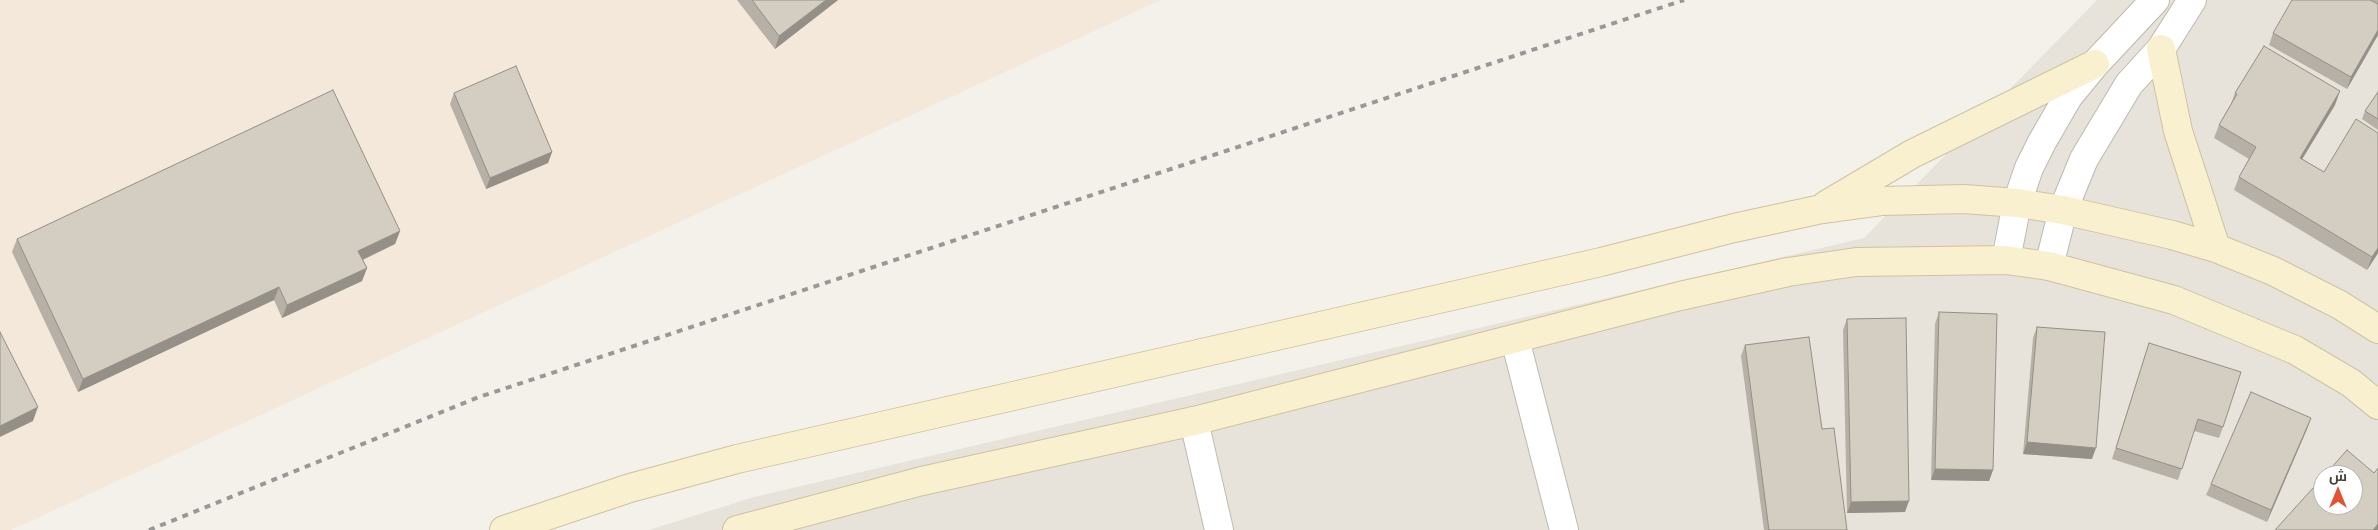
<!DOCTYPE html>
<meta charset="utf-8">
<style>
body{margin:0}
#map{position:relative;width:2378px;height:530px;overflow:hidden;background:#f4f1eb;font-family:"Archivo Narrow",Cairo,sans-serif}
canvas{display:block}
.north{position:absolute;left:2313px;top:465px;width:50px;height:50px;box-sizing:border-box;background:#fff;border:1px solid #b5b3b0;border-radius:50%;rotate:0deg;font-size:14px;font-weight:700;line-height:20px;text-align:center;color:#474239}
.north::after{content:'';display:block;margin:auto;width:18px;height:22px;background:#e25233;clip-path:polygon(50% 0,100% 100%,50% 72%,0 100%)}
</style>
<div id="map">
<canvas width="2378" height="530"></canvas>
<div class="north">ش</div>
</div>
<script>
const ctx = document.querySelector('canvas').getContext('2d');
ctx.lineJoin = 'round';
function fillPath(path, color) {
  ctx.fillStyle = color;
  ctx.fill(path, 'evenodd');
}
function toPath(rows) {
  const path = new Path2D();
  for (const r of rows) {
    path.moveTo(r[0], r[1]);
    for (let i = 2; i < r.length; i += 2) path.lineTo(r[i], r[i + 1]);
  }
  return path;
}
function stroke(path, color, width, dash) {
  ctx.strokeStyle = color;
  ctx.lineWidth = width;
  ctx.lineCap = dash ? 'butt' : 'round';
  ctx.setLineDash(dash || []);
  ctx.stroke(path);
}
const residential = toPath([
 [2097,0,2378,0,2378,530,649,530,754,497,1864,238],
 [2323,475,2353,475,2353,505,2323,505]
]);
const commercial = toPath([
 [0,0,1161,0,11,530,0,530]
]);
const street = toPath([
 [2006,260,2017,203,2029,168,2042,142,2068,97,2095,64,2155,0],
 [2049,266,2063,210,2084,159,2129,84,2161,49,2192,0],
 [1515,339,1564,530],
 [1194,421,1219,530]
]);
const secondary = toPath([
 [2161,49,2178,131,2216,248],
 [1826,205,1912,154,2095,64],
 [504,530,630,488,737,459,1601,262,1734,228,1817,210,1883,201,1964,199,2017,203,2063,210,2172,235,2216,248,2273,271,2340,305,2378,329],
 [737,530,922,481,1194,421,1680,296,1788,272,1856,262,2006,260,2049,266,2174,300,2295,350,2351,383,2378,405]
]);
const rail = toPath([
 [149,530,479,397,1684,0]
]);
const wall = toPath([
 [737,0,838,0,775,49],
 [2371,0,2378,0,2378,35,2347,89,2269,45,2273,33],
 [2378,92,2378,130,2362,119,2365,111],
 [454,93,552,152,548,163,486,189,450,104],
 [2235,93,2335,105,2302,159,2324,172,2378,133,2378,253,2367,270,2234,190,2239,177,2249,159,2214,138,2219,125,2231,104],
 [400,231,395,244,363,260,367,268,362,281,282,318,274,300,78,392,12,252,17,239],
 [1939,312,1993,470,1989,481,1931,480,1935,324],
 [1847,319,1905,512,1847,513,1843,330],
 [2037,327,2092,459,2023,454,2033,338],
 [2149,343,2223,427,2219,438,2194,431,2178,480,2112,459],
 [1745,345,1822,429,1847,530,1764,530,1741,356],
 [2311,418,2307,429,2267,522,2206,495,2211,484]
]);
const shadedWall = toPath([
 [826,0,838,0,775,49,779,36],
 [2378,30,2378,35,2347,89,2351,77],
 [2340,91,2335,105,2295,171,2300,158],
 [552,152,548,163,486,189,490,178],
 [400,231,395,244,353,264,358,251],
 [2378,248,2378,253,2367,270,2372,257],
 [367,268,362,281,282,318,287,305],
 [279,287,274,300,78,392,83,379],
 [38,407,33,421,0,437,0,426],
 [2311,418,2307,429,2267,522,2271,510],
 [2027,442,2096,448,2092,459,2023,454],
 [1935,469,1993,470,1989,481,1931,480],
 [1909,501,1905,512,1847,513,1851,502],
 [2378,524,2378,530,2373,530]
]);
const building = toPath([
 [752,0,826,0,779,36,752,0],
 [2292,0,2370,0,2378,4,2378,30,2351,77,2273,33,2292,0],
 [2264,46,2340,91,2300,158,2324,172,2356,119,2378,133,2378,248,2372,257,2239,177,2256,147,2219,125,2237,94,2235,93,2264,46],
 [516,66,552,152,490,178,454,93,516,66],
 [333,90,400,231,358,251,367,268,287,305,279,287,83,379,17,239,333,90],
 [2378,92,2378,119,2365,111,2378,92],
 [1939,312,1997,314,1993,470,1935,469,1939,312],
 [1906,318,1909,501,1851,502,1847,319,1906,318],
 [2037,327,2105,332,2096,448,2027,442,2037,327],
 [0,332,38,407,0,426,0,332],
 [1809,337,1822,429,1834,428,1847,530,1769,530,1745,345,1809,337],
 [2149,343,2241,372,2223,427,2198,419,2182,469,2116,448,2149,343],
 [2251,392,2311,418,2271,510,2211,484,2251,392],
 [2347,450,2374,473,2378,468,2378,524,2373,530,2275,530,2323,477,2323,505,2353,505,2353,475,2325,475,2347,450]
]);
fillPath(residential, '#e7e3da');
fillPath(commercial, '#f3e8d9');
stroke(street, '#beb9ae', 30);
stroke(secondary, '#cec3a0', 30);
stroke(street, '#fff', 28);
stroke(secondary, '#f9f0d0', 28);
stroke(rail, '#989898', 4, [6, 6]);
fillPath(wall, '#b6b0a6');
fillPath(shadedWall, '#949087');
fillPath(building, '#d4cdc1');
stroke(building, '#949087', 1);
</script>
